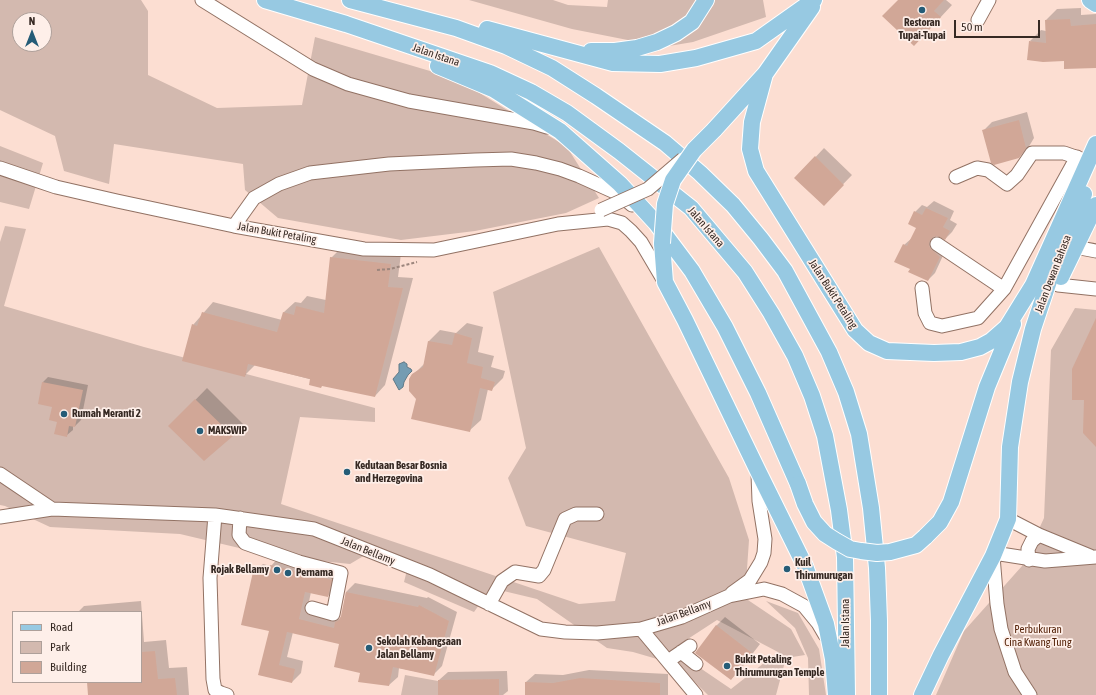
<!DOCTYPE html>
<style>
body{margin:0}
#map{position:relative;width:1096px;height:695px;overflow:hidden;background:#fcded2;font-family:"Asap Condensed",sans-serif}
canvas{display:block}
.legend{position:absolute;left:12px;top:611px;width:130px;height:72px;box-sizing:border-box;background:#feefe9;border:1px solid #aea09a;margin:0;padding:5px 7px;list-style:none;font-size:12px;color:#362923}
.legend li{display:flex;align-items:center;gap:8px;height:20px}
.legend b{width:20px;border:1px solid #aea09a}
.north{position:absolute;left:12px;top:12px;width:40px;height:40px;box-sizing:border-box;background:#feefe9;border:1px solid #aea09a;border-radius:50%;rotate:0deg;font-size:11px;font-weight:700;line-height:16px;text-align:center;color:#362923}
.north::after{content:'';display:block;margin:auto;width:14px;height:18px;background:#255c77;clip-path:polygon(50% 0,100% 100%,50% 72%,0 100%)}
.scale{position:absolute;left:954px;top:20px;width:86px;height:18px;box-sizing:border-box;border:2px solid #362923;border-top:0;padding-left:5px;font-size:12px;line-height:14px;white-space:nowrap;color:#362923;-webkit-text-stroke:3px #feefe9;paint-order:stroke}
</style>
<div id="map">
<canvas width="1096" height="695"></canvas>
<ul class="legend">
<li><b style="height:5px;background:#97c9e2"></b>Road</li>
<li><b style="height:11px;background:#d3b9af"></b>Park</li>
<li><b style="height:11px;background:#d1a797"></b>Building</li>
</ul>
<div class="north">N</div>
<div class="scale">50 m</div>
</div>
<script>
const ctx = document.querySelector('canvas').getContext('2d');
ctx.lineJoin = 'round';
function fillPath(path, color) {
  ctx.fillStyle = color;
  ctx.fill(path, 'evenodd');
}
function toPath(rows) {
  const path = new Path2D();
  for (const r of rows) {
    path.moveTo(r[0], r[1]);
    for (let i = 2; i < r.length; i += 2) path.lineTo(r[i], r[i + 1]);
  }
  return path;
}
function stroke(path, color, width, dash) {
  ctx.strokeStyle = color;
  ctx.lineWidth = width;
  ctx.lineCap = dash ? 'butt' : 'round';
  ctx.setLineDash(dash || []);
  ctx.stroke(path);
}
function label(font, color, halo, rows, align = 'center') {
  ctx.font = font + ' "Asap Condensed",sans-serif';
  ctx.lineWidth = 3.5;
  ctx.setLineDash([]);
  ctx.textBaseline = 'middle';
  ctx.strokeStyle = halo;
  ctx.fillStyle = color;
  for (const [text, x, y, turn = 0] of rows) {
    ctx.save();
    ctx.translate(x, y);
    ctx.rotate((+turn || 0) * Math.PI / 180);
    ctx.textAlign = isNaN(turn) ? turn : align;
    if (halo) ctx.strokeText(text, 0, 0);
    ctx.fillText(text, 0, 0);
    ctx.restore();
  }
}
const green = toPath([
 [0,0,141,0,148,11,148,75,217,108,302,105,315,37,430,71,470,87,567,147,599,198,566,213,475,231,401,240,278,218,245,190,243,164,114,144,109,184,64,171,55,136,0,110],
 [20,20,44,20,44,44,20,44],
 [469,0,553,0,568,5,607,7,608,0,763,0,766,17,693,42,663,47,572,29],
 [0,146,43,163,29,209,0,202],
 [5,226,26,229,4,306,144,347,375,408,375,422,300,417,281,504,579,604,615,601,626,553,526,526,508,478,526,448,493,292,599,247,729,478,749,540,745,598,791,629,805,655,786,658,776,695,708,695,673,661,681,655,731,689,778,652,717,620,657,659,633,652,607,648,537,599,491,588,474,612,404,582,408,566,372,551,350,564,273,556,180,534,50,527,5,506,0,505,0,242],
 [1075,308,1096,310,1096,695,936,695,964,631,1022,566,1044,518,1051,350],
 [766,601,798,613,819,649,826,695,809,695,808,658,795,628],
 [405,675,449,683,449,695,401,695]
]);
const water = toPath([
 [404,362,407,364,407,367,411,369,412,371,408,375,404,382,403,387,399,390,393,379,399,372,399,364,404,362]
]);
const shadow = toPath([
 [899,0,946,0,952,5,926,33],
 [1081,8,1081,15,1096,14,1096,67,1065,60,1030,41,1041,30,1046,31,1046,20,1057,9],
 [1027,112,1034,138,1028,148,1019,157,983,131,992,122],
 [824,148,852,175,824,204,796,178],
 [934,201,954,211,950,220,957,224,952,232,945,239,936,235,937,241,946,249,935,273,928,280,911,269,904,245,912,238,917,227,915,212,922,205,927,207],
 [342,247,401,254,398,277,413,278,385,385,375,396,255,365,244,376,193,325,213,302,282,320,284,312,295,302,301,303,307,296,326,300,331,258],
 [467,323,483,327,478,352,494,356,491,367,505,371,503,378,492,389,488,389,481,420,469,431,417,399,413,375,425,363,429,341,440,330,456,333],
 [48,377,88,385,81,420,75,426,73,426,73,430,67,435,58,421,43,382],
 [207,388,243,424,232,435,170,426],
 [279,557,340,571,336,587,328,596,311,592,307,611,339,619,342,616,346,592,355,583,427,598,428,597,457,612,442,666,433,675,399,668,398,677,389,685,340,643,293,632,287,657,303,661,301,673,292,682,260,675,270,630,254,572,263,564,271,566],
 [141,601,144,642,166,640,169,668,187,667,189,695,89,695,88,682,141,682,141,612,78,612,84,606],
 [725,617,760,644,740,670,731,679,716,626],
 [589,670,668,674,668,695,526,695,526,682,535,674,563,675],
 [507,671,508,691,503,695,439,695,439,680,448,672]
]);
const building = toPath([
 [898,0,944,0,934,11,941,17,914,46,882,16],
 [1070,19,1071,26,1096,24,1096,68,1064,69,1064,61,1043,62,1027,60,1029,41,1046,43,1045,20],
 [1019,120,1026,148,1019,158,994,165,991,163,982,130],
 [815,156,844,185,824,206,794,178],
 [926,208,948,218,943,227,950,231,945,240,937,236,933,237,930,240,929,244,930,248,940,257,928,281,908,272,910,269,894,262,903,244,907,246,916,228,908,224,914,211,922,215],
 [330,257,391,264,388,287,403,288,375,397,322,386,321,388,309,385,310,379,248,364,245,377,182,361,192,324,197,326,202,312,277,332,283,312,294,315,296,306,324,313],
 [1096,318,1096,447,1083,433,1084,400,1072,400,1072,369],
 [455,333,472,338,467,363,483,367,481,378,495,382,492,391,480,388,470,432,411,419,416,399,409,391,409,379,412,374,423,367,428,341,452,345],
 [42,382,83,390,75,427,69,426,67,437,54,434,57,422,49,420,52,407,38,404],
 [195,399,233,436,204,461,168,426],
 [270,565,332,580,328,597,305,592,299,619,334,628,335,622,339,620,341,616,346,592,418,607,419,605,449,621,434,676,393,667,389,686,358,682,360,673,334,667,339,644,287,632,279,665,295,669,292,683,258,675,269,631,241,625,253,572,267,575],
 [716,625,752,653,731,680,695,653],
 [155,651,158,679,175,678,177,695,88,695,87,682,141,682,141,652],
 [580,678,660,683,660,695,525,695,525,682,553,683],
 [499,679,499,695,438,695,438,680]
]);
const path = toPath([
 [377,270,390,269,417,262]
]);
const minor = toPath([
 [202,0,313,69,348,84,409,101,534,123,547,127],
 [978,20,989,0],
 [0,168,56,187,117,201,234,226,364,249,434,250,558,224,608,219,622,223,631,231,641,242,664,281],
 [956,177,977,168,988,170,1007,184,1017,175,1032,153,1064,153,1084,160],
 [234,226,254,198,279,184,310,173,389,164,475,160,511,159,536,163,560,169,579,176,619,194,632,205],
 [937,244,1004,289],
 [1075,247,1096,251],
 [1058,285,1096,289],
 [922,288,925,313,930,323,942,326,978,318,1004,289,1077,157],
 [0,474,52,509,215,515,314,529,430,575,541,629,565,632,597,633,641,629,682,617,729,596,764,589,782,594,804,606,818,623,825,635],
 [215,515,210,578,213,679,215,690,221,693,227,695],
 [0,517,52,509],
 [240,518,239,535,245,543,299,562,341,573,333,614,312,608],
 [1008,519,1039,535,1090,556],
 [994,553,1045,561,1096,557],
 [993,556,997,604,1001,629,1015,672,1030,695],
 [1029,560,1028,549,1032,541,1039,535],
 [732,593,750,580,761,562,764,553,765,539,759,501,758,474],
 [489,604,502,581,515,572,539,576,544,570,565,519,576,514,597,514],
 [641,629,696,695],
 [681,652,696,664],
 [668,661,690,646]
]);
const major = toPath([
 [265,0,346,24,490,73,531,92,567,113,619,151,691,208,745,272,771,313,795,356,812,396,825,436,839,510,845,557,847,695],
 [350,0,456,28,506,46,552,68,596,96,665,143,700,173,733,205,761,239,785,271,829,352,846,392,859,434,871,508,877,568,879,621,879,695],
 [1090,0,1096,4],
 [487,29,613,63,660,64,696,58,756,41,814,0],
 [591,51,615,51,637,48,657,42,676,33,692,22,706,0],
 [438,66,493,89,560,131,620,184,656,223,692,271,725,327,758,393,798,484],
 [765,74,752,122,750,149,756,171,855,330,869,343,887,351,934,353,961,352,980,347,991,341,1007,327,1033,285,1096,144],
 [714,130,765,74,812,7],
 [662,243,665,282,685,320,758,471,805,566,826,624,833,659,836,695],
 [1061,277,1096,205],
 [925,537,940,522,951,502,987,387,1013,324],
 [922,695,941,655,993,556,1008,519,1010,447,1020,382,1033,329,1050,278,1084,194]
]);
const minorBridge = toPath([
 [601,210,648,189,683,159]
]);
const majorBridge = toPath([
 [662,243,665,204,673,180,694,150,714,130],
 [798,484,805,504,814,522,825,534,836,541,850,549,861,551,877,553,890,552,916,545,925,537]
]);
const markers = [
 [922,10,4,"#255c77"],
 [64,414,4,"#255c77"],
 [200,431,4,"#255c77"],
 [347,472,4,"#255c77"],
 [787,569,4,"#255c77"],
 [277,570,4,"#255c77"],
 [288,573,4,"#255c77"],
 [369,648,4,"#255c77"],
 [727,666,4,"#255c77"]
];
const poiNames = [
 ["Restoran",922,23,"center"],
 ["Tupai-Tupai",922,36,"center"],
 ["Rumah Meranti 2",72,414],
 ["MAKSWIP",208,431],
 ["Kedutaan Besar Bosnia",355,466],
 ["and Herzegovina",355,479],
 ["Kuil",795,563],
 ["Thirumurugan",795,576],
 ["Rojak Bellamy",269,570,"right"],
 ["Pernama",296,573],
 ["Sekolah Kebangsaan",377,642],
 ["Jalan Bellamy",377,655],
 ["Bukit Petaling",735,660],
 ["Thirumurugan Temple",735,673]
];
const streetNames = [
 ["Jalan Istana",436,55,19],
 ["Jalan Istana",706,227,49],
 ["Jalan Bukit Petaling",277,233,10],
 ["Jalan Dewan Bahasa",1053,274,-69],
 ["Jalan Bukit Petaling",833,294,57],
 ["Jalan Bellamy",368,551,22],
 ["Jalan Bellamy",684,613,-20],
 ["Jalan Istana",846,623,-90]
];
const parkNames = [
 ["Perbukuran",1038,630],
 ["Cina Kwang Tung",1038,643]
];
fillPath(green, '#d3b9af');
fillPath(water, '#749cb2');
stroke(water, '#617a87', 1);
fillPath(shadow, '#0003');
fillPath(building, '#d1a797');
stroke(minor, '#927264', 15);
stroke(major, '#fff', 18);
stroke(path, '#9c867d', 2, [3, 2]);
stroke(minor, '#fff', 13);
stroke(major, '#97c9e2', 16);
stroke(minorBridge, '#927264', 15, []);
stroke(majorBridge, '#fff', 18, []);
stroke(minorBridge, '#fff', 13);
stroke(majorBridge, '#97c9e2', 16);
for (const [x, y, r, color] of markers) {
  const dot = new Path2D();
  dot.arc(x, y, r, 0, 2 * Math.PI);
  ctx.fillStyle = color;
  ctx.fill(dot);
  stroke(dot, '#feefe9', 1.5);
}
label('bold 11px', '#362923', '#feefe9', poiNames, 'left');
label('11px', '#362923', '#feefe9', streetNames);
label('11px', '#511e04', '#feefe9', parkNames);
</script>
